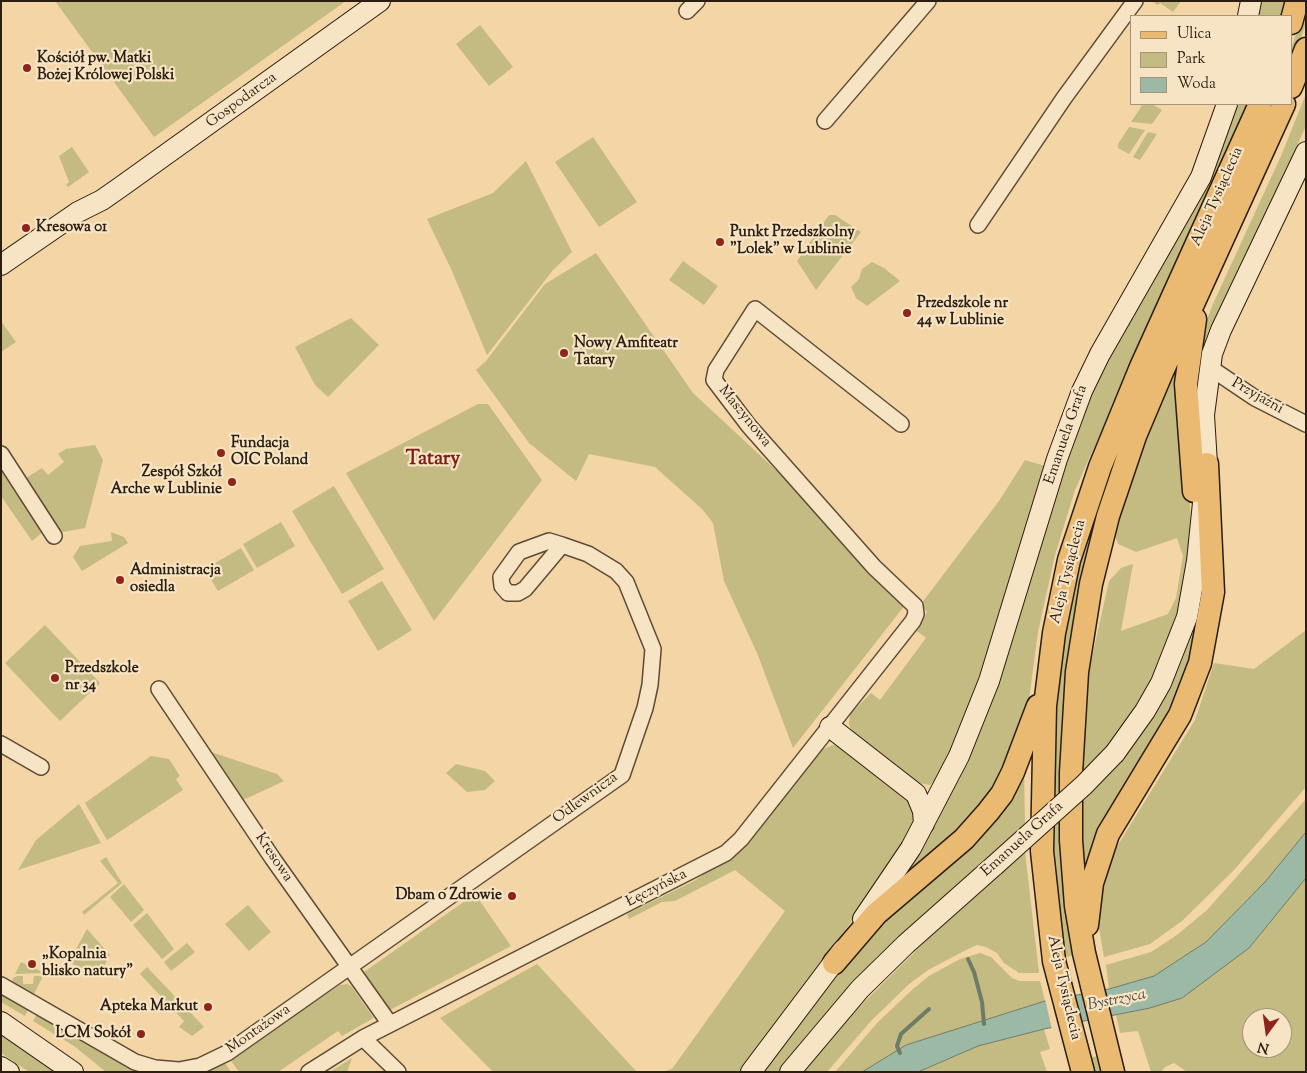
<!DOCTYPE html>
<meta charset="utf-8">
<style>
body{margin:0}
#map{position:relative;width:1307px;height:1073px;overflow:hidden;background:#f3d5a6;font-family:"Sorts Mill Goudy",serif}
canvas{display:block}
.frame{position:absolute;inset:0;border:2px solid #2b1d0f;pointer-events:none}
.legend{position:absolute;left:1130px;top:15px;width:162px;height:90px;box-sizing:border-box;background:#f7e4c5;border:1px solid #a5947c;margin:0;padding:6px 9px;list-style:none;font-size:15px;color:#2b1d0f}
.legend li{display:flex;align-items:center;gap:10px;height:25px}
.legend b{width:25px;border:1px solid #a5947c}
.north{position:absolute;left:1242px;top:1008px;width:50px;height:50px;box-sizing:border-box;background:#f7e4c5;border:1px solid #a5947c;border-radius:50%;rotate:194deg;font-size:14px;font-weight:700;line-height:20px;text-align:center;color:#2b1d0f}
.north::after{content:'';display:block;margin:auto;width:18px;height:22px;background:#8f2418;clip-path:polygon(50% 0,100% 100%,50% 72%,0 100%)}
</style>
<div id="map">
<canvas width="1307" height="1073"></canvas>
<div class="frame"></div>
<ul class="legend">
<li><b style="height:6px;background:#eaba73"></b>Ulica</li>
<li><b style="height:14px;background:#c3bb81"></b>Park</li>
<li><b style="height:14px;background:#9bb9a5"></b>Woda</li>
</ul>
<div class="north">N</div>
</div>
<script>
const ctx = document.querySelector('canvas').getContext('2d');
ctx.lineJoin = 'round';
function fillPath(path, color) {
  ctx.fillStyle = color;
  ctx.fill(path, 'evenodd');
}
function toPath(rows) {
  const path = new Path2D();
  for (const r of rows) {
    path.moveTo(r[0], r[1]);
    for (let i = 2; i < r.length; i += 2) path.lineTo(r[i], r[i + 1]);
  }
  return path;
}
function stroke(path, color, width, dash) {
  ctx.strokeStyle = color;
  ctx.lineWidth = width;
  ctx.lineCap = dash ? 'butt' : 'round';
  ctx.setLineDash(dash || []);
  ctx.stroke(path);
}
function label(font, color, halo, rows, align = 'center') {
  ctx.font = font + ' "Sorts Mill Goudy",serif';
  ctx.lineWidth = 4.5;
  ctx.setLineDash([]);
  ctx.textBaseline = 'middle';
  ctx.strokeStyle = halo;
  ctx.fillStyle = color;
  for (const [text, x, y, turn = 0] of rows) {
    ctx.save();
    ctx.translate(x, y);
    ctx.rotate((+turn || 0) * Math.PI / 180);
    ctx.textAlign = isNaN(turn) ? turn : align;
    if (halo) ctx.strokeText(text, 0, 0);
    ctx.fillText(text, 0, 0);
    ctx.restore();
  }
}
const green = toPath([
 [55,1,346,1,154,137],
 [1151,1,1181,1,1170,16,1173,12,1160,3,1158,5],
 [1261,1,1286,1,1282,16,1257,16],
 [1306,4,1306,23,1291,68,1291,49],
 [480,25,513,67,489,86,456,44],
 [1306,94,1306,126,1220,314,1196,414,1193,387,1203,330,1213,304,1281,156],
 [1143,104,1152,104,1162,110,1152,124,1131,122],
 [1235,104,1248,104,1075,490,1055,555,1038,632,1027,714,991,799,901,882,935,824,1079,419],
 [1268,104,1276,104,1118,453,1089,543,1082,574,1074,955,1063,958,1052,857,1051,766,1060,654,1085,541,1107,476],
 [1129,127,1145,130,1129,154,1118,148,1118,144],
 [1148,132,1157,134,1140,160,1133,157],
 [593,137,637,202,599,227,555,162],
 [72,147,89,172,68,187,66,185,69,182,59,156],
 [526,161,572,252,553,270,487,355,452,271,427,219,493,193],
 [829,215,835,215,861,232,816,290,797,261],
 [596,253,693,393,792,485,905,605,793,748,757,653,724,581,713,523,702,509,655,467,589,454,576,481,529,443,476,370,486,361,545,284],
 [683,261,718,286,704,305,669,280],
 [872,262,884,268,900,281,867,306,856,298,851,287,859,279,862,269],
 [351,318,379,345,328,397,315,385,295,347],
 [1,321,16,342,1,352],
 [1181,353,1191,524,1183,602,1148,690,1107,747,1081,774,1086,684,1109,581,1121,568,1133,564,1121,631,1168,614,1176,598,1183,556,1177,538,1136,552,1118,544,1115,535,1115,527,1133,470],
 [478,404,488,404,542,480,434,621,346,473],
 [95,445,103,460,85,528,63,532,56,525,26,478,42,468,48,475,64,462,58,454,66,449],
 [1025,460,1045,466,976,686,941,775,930,785,913,782,852,735,849,724,850,714,871,693,880,700,926,638,917,631,927,612,921,604,999,501],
 [1,461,43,532,32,541,1,496],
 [334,486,384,569,342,594,292,511],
 [281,522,295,546,257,568,243,544],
 [111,532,124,537,128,543,82,571,73,557,80,546,112,541],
 [241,548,254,570,218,591,205,569],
 [382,581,412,630,378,651,348,601],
 [1196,617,1200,630,1175,706,1084,884,1081,803,1124,757,1151,720,1183,657],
 [45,625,100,683,60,721,5,663],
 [1306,630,1306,787,1234,870,1182,921,1150,944,1104,957,1096,910,1113,853,1195,720,1214,663,1254,669],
 [833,745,844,747,915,806,914,824,879,881,827,957,740,1072,662,1072,672,1069,785,911,735,870,675,901,662,902,629,919,627,914,694,881,742,849,821,750],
 [208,751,277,774,284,781,241,801],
 [151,756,169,759,180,776,176,779,183,790,107,840,85,803],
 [456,764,485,771,495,781,485,790,467,792,446,773],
 [1024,766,1025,825,845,992,806,1036,780,1072,762,1072,839,972],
 [1306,799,1306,832,1265,882,1206,942,1154,976,1109,989,1106,965,1151,952,1177,935,1207,910],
 [79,804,101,843,18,870,36,840],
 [1025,852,1039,973,1019,973,1004,963,997,953,986,947,977,945,968,949,928,970,908,985,871,1021,827,1072,803,1072,846,1020,930,937],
 [106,857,122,883,84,915,82,912,118,883,100,861],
 [1306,878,1306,1072,1187,1072,1174,1063,1165,1067,1161,1072,1151,1072,1138,1031,1120,1033,1116,1015,1150,1008,1249,948],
 [1252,1018,1282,1018,1282,1048,1252,1048],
 [124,884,144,910,131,922,110,897],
 [475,894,511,946,390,1010,364,972],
 [248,905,271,932,249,951,225,924],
 [147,913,174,949,162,959,133,925],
 [87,929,110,955,98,978,69,962],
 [187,943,195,952,171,971,164,962],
 [980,953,991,957,1012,978,1019,981,1040,981,1045,1001,906,1045,862,1072,835,1072,878,1022,913,989,929,976,960,959],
 [21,962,45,973,15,974],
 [537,964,637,1072,493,1072,440,1018],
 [147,967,204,1027,192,1036,179,1027,184,1021,140,974],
 [17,976,23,976,23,984,33,984,34,976,43,976,33,996,12,983,13,978],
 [347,984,351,986,373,1017,372,1019,342,1036,338,1031,278,1072,239,1072,230,1059,340,985],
 [1,995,28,1010,25,1016,1,1002],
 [37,1014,146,1072,106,1072,74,1046,33,1021],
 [1044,1029,1050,1049,1040,1052,1047,1072,918,1072,978,1046],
 [1,1035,27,1050,54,1072,29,1072,1,1053],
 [1098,1056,1103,1072,1092,1072,1088,1058],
 [352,1058,347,1072,330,1072],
 [223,1060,231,1072,202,1072]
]);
const water = toPath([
 [1306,832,1306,878,1249,948,1182,998,1150,1008,1044,1029,978,1046,918,1072,862,1072,906,1045,1045,1001,1109,989,1154,976,1206,942,1265,882,1306,832]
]);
const pier = toPath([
 [1072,994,1079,1025,1052,1030,1045,999]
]);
const stream = toPath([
 [968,959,974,972,982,1002,984,1024],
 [900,1053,897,1046,901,1034,929,1009]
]);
const street = toPath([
 [687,11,697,1],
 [825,121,928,1],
 [978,225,1064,98,1135,1],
 [1209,367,1255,398,1306,424],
 [1,454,54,536],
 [159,689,273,859,390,1024],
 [1,744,41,767],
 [1,985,135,1062,155,1068,179,1070,200,1066,227,1053,622,775,645,708,650,685,653,649,626,582,616,571,588,554,562,545,549,541,519,552,501,577,502,586,508,593,518,593,525,589,562,545],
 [363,1038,398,1072],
 [309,1072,363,1038,726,853,741,839,913,621,916,614,915,606,874,567,749,426,714,380,716,370,755,309,901,424]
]);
const secondary = toPath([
 [1248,16,1251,1],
 [1,265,78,212,102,200,122,186,380,1],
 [830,727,916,794,923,811,924,824],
 [1115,753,1145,711,1161,683,1187,617,1197,561,1207,464,1204,415,1212,354,1221,330,1306,152],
 [863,919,911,848,959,756,989,681,1057,459,1082,391,1100,354,1201,177,1227,104],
 [1,1022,73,1072],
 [1,1067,9,1072],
 [751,1072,843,950],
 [790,1072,860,989,906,944,995,865]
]);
const primary = toPath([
 [1291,23,1297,1],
 [1291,87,1306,49],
 [1194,491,1186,384,1195,319],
 [1087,925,1092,883,1108,834,1180,715,1200,663,1213,592,1207,464],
 [834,963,876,914,964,839,988,812,1002,794,1013,772,1038,706],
 [1083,1072,1054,961,1042,851,1045,706,1054,633,1069,560,1100,467,1141,367,1260,104],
 [1113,1072,1084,953,1076,906,1071,840,1071,773,1077,672,1091,584,1108,516,1135,436,1162,372,1284,104]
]);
const secondaryBridge = toPath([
 [995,865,1084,785,1115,753]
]);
const markers = [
 [27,68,5,"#8f2418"],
 [26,228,5,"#8f2418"],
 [720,242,5,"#8f2418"],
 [907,313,5,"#8f2418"],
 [564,353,5,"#8f2418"],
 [221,453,5,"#8f2418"],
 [232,482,5,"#8f2418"],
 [120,580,5,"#8f2418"],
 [55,678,5,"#8f2418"],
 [512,896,5,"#8f2418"],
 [32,964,5,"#8f2418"],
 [208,1007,5,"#8f2418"],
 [141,1034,5,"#8f2418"]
];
const poiNames = [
 ["Kościół pw. Matki",37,59],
 ["Bożej Królowej Polski",37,76],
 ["Kresowa 01",36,228],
 ["Punkt Przedszkolny",730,233],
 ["\"Lolek\" w Lublinie",730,250],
 ["Przedszkole nr",917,304],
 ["44 w Lublinie",917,321],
 ["Nowy Amfiteatr",574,344],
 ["Tatary",574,361],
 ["Fundacja",231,444],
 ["OIC Poland",231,461],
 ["Zespół Szkół",222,473,"right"],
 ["Arche w Lublinie",222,490,"right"],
 ["Administracja",130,571],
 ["osiedla",130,588],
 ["Przedszkole",65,669],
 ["nr 34",65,686],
 ["Dbam o Zdrowie",502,896,"right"],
 ["„Kopalnia",42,955],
 ["blisko natury”",42,972],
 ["Apteka Markut",198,1007,"right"],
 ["LCM Sokół",131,1034,"right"]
];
const streetNames = [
 ["Gospodarcza",242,101,-36],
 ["Aleja Tysiąclecia",1218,197,-66],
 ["Przyjaźni",1257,397,30],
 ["Maszynowa",744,417,51],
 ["Emanuela Grafa",1067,435,-71],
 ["Aleja Tysiąclecia",1069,572,-76],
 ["Odlewnicza",586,799,-36],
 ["Emanuela Grafa",1023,840,-42],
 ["Kresowa",273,858,56],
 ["Łęczyńska",657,889,-27],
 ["Aleja Tysiąclecia",1063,988,77],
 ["Montażowa",259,1030,-35]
];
const waterNames = [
 ["Bystrzyca",1117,1001,-11]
];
const districtNames = [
 ["Tatary",433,461]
];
fillPath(green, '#c3bb81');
fillPath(water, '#9bb9a5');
stroke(water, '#6e7b69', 1);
fillPath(pier, '#f3d5a6');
stroke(stream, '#6e7b69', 4);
stroke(street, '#5d4b35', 18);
stroke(secondary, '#2b1d0f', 22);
stroke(primary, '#2b1d0f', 25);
stroke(street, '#f7e4c5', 15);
stroke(secondary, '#f7e4c5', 20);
stroke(primary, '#eaba73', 22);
stroke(secondaryBridge, '#2b1d0f', 22, []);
stroke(secondaryBridge, '#f7e4c5', 20);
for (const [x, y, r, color] of markers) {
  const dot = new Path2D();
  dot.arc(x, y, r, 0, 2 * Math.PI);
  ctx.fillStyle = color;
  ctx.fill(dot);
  stroke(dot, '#f7e4c5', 2);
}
label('bold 15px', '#2b1d0f', '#f7e4c5', poiNames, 'left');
label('15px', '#2b1d0f', '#f7e4c5', streetNames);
label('italic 16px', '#4d4c3c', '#f7e4c5', waterNames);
label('bold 20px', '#7a1f14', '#f7e4c5', districtNames);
</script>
